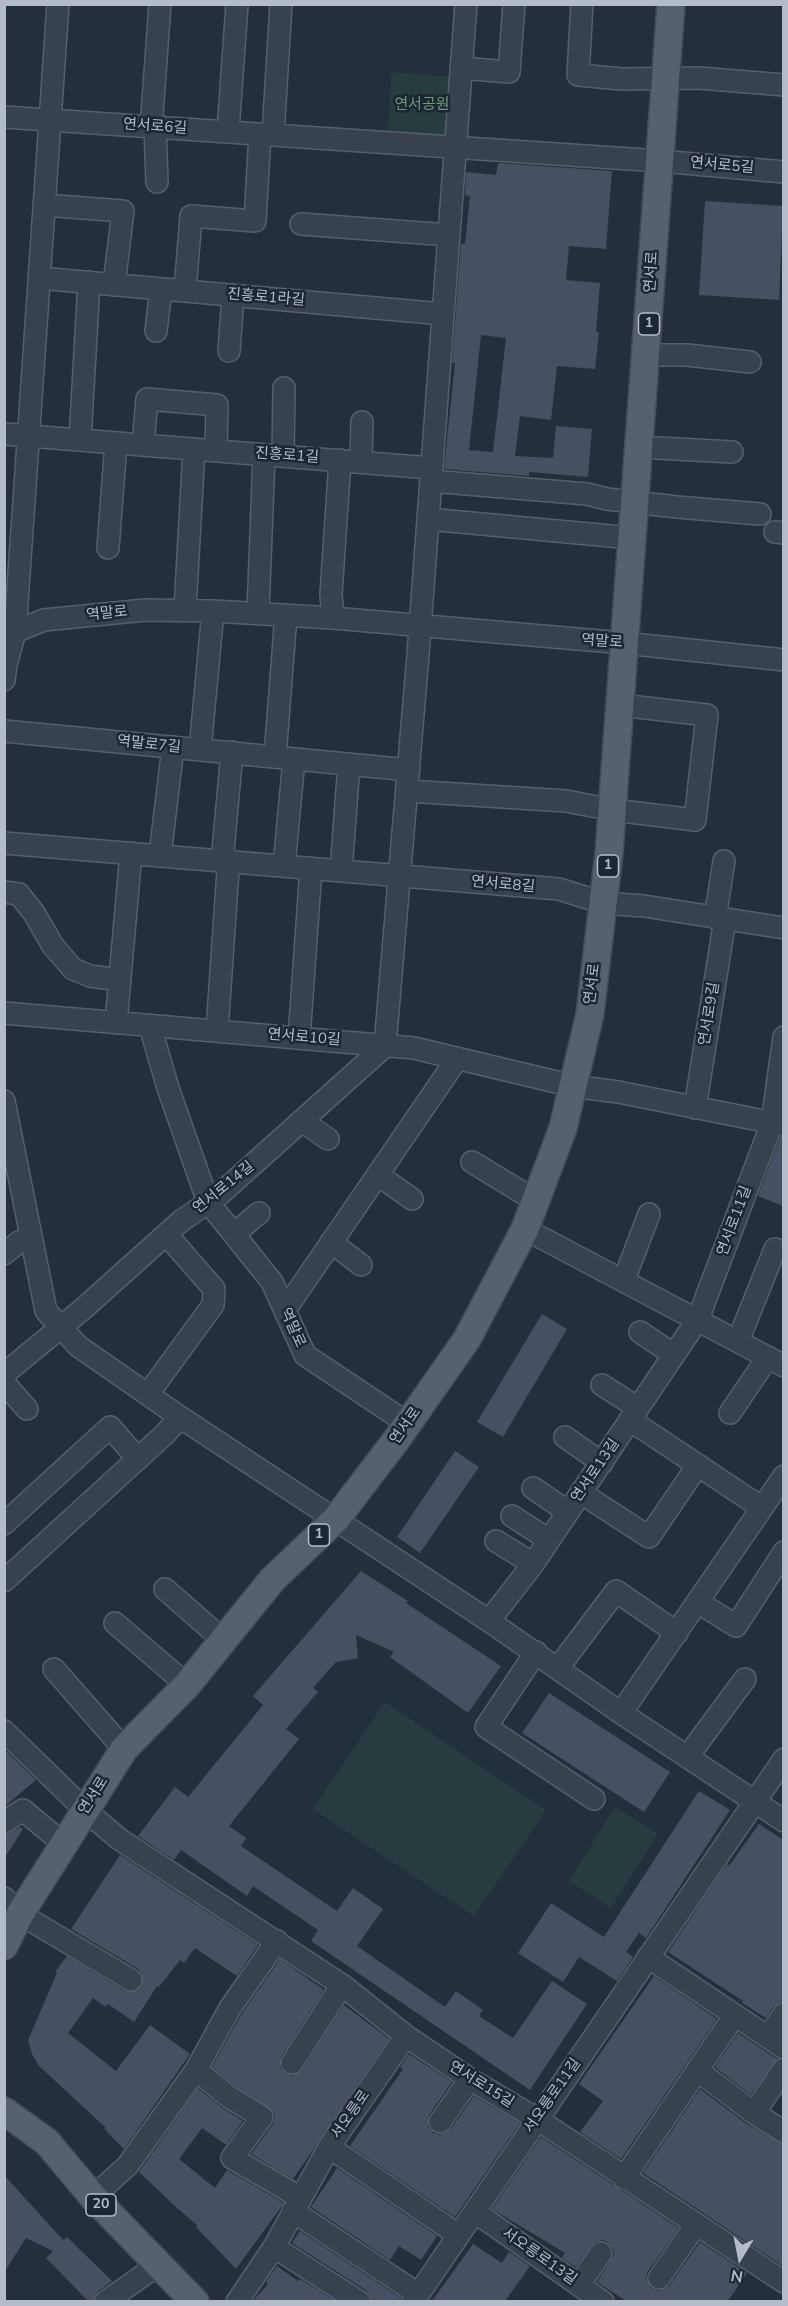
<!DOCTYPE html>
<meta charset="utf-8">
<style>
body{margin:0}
#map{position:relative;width:788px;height:2306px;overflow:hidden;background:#242f3e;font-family:"Nunito Sans",sans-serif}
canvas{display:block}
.frame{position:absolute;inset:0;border:6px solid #b4bcc9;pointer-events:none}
.north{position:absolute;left:710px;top:2228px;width:60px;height:60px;-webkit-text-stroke:4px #1d2633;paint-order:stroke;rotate:190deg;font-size:16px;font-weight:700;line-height:24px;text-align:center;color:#b4bcc9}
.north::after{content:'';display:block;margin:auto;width:21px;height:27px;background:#b4bcc9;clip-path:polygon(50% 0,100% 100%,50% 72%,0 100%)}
</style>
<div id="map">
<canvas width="788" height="2306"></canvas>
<div class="frame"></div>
<div class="north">N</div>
</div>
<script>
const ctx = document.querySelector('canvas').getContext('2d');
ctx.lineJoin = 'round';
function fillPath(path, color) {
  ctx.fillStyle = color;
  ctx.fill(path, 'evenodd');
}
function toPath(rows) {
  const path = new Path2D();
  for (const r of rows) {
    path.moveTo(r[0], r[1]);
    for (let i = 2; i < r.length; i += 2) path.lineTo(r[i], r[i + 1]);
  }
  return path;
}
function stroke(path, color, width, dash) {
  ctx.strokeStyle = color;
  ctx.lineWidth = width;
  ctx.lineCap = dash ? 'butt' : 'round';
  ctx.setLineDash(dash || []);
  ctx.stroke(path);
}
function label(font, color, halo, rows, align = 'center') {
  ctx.font = font + ' "Nunito Sans","Noto Sans KR",sans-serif';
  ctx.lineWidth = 5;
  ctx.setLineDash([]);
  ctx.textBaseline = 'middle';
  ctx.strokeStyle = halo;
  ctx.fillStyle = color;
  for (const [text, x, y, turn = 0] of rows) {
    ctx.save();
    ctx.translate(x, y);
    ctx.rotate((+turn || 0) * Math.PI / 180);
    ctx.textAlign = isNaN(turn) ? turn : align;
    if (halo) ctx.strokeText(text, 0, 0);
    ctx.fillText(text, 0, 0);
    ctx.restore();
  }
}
const green = toPath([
 [392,72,453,77,449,136,388,132],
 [385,1702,546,1810,474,1916,313,1809],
 [615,1807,658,1834,611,1908,569,1881]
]);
const building = toPath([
 [498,163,612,171,606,249,569,246,566,280,600,283,596,332,599,332,595,369,557,366,551,420,520,416,515,456,553,458,556,426,592,429,588,477,529,472,529,476,444,469,455,363,452,363,461,244,465,244,470,196,465,195,466,172,496,175],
 [481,335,506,338,493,452,469,450],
 [705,201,783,206,779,300,699,295],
 [780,1137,783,1137,783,1206,758,1196],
 [542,1314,567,1329,503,1437,477,1422],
 [455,1451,479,1467,420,1553,397,1537],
 [361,1571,408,1601,406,1603,501,1666,468,1713,390,1657,394,1652,356,1635,358,1658,336,1662,313,1688,318,1692,286,1729,299,1739,229,1826,246,1838,241,1846,337,1911,353,1888,383,1909,357,1946,445,2007,456,1991,483,2010,479,2016,513,2038,552,1981,587,2004,530,2090,311,1941,318,1930,253,1886,247,1896,181,1850,174,1860,138,1836,175,1787,188,1797,263,1705,253,1696],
 [549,1693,670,1772,644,1812,522,1733],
 [4,1749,36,1780,4,1807],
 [699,1791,730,1810,646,1938,639,1933,626,1952,633,1957,617,1981,579,1957,563,1982,518,1953,551,1903,604,1937],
 [759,1824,783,1840,783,2001,774,2006,766,2018,742,2003,743,2001,668,1952,723,1870,728,1864,729,1866],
 [21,1827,23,1829,4,1859,4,1835],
 [120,1855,258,1945,237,1976,195,1948,184,1963,180,1960,159,1987,157,1986,134,2022,108,2004,106,2007,93,1998,68,2033,116,2071,150,2025,190,2054,124,2149,104,2129,106,2128,39,2066,32,2054,28,2040,57,1973,55,1972,67,1956,125,1991,137,1991,142,1986,142,1974,138,1969,71,1929],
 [280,1959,324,1990,281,2057,280,2068,285,2073,292,2076,302,2070,344,2005,389,2039,293,2179,251,2154,273,2124,275,2117,273,2111,236,2087,212,2067,241,2015],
 [654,1976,717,2019,621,2159,580,2132,603,2101,579,2084],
 [738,2033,777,2059,751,2095,715,2067],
 [409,2054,452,2082,429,2115,428,2127,433,2133,440,2135,450,2130,474,2096,520,2123,455,2217,350,2146,403,2069,400,2067],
 [198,2088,221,2107,243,2121,226,2145,202,2128,179,2159,215,2188,227,2170,284,2203,236,2269,196,2227,197,2225,177,2208,139,2172],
 [700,2089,747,2124,783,2145,783,2266,643,2173],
 [541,2137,679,2228,648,2271,646,2277,651,2288,658,2291,669,2286,700,2242,747,2273,728,2301,626,2301,597,2282,614,2255,613,2248,609,2243,603,2240,595,2242,576,2267,562,2258,565,2253,492,2209],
 [337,2168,437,2236,421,2260,399,2246,390,2260,311,2207],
 [4,2175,63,2240,67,2237,112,2281,97,2292,93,2301,88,2301,46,2258,53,2251,26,2238,4,2273],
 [300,2231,401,2298,400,2301,373,2301,367,2291,292,2243],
 [473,2244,502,2263,509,2252,530,2266,505,2301,432,2301],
 [277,2266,298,2281,300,2279,336,2301,253,2301,268,2284,266,2282]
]);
const minor = toPath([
 [582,4,578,75,622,79,699,78,784,85],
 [461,68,509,72,514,4],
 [4,117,660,161,784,172],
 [228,132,237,4],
 [273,135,281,4],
 [157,182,155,127,152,115,160,4],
 [44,205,123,211,114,285],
 [301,224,449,235],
 [39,278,443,314],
 [185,291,191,216,255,221,260,134],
 [156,331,161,289],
 [229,351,233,295],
 [647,355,687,355,750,362],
 [4,434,431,468],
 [80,440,89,282],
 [143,445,147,399,217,405,216,451],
 [639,447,732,452],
 [283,456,284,388],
 [361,462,362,422],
 [431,481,587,494,607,499,677,507,760,514],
 [428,519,632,538],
 [775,532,784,533],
 [108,548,116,443],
 [185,610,194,449],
 [258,613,264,455],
 [333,618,331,594,340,460],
 [4,636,44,620,145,610,213,611,333,618,624,643,784,660],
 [4,680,6,665,15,632,58,4],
 [4,731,409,770],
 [200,750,213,611],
 [275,757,286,615],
 [408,791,566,801,613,810,695,820,707,715,620,705],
 [4,843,559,889,603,903,644,906,784,928],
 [160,855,173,747],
 [284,866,294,759],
 [341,871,349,764],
 [4,892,19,894,34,913,53,946,73,969,90,976,120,980],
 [715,918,724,861],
 [4,1013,414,1048,573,1086,618,1092,784,1125],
 [116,1023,131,853],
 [150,1026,168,1088,208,1202,272,1282,305,1355,407,1423],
 [217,1031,228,870,223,851,232,752],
 [299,1038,311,868],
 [4,1101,46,1311,78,1346,180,1417,489,1621,621,1713,784,1821],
 [695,1108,725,919],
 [302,1121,328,1139],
 [472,1162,536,1201],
 [378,1175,412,1199],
 [525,1229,784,1366],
 [234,1234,259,1213],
 [331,1242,361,1265],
 [4,1254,19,1242,31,1237],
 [624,1280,649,1214],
 [285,1310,457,1059],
 [640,1332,674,1355],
 [738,1341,775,1249],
 [4,1374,83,1309,181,1221,220,1194,385,1046,418,655,466,4],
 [4,1383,27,1409],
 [602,1385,638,1408],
 [148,1394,213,1305,214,1289,166,1234],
 [730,1413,768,1357],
 [630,1420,762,1508],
 [565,1437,602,1463],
 [533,1488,568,1512],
 [581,1493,649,1537,698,1465],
 [512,1516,549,1540],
 [4,1524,110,1427,138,1459],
 [496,1541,533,1564],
 [4,1581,165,1434,180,1417],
 [165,1589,223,1640],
 [698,1602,736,1626,784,1552],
 [489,1621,533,1564,698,1319,772,1123,784,1037],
 [115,1623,187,1685],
 [536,1652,486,1727,594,1799],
 [558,1668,616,1591,677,1633],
 [54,1669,124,1749],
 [621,1713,784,1476],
 [4,1731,85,1810,119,1839,342,1985,406,2036,470,2079,537,2119,784,2282],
 [688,1756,745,1679],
 [4,1822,23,1810,65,1845],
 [4,1898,20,1914,131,1980],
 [648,1957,784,2048],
 [768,2037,784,2014],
 [292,2063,342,1985],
 [784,2069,754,2113,784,2132],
 [196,2070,229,2097,262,2117,232,2158,301,2198],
 [697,2070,754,2113],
 [440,2122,470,2079],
 [329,2147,457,2234],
 [624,2178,735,2015],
 [93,2197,128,2165,196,2070,230,2008,277,1941],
 [293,2211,418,2294],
 [475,2212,603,2302],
 [274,2247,360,2302],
 [659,2278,696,2225],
 [579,2285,601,2253],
 [105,2302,158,2265],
 [237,2302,274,2247,329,2147,406,2036],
 [413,2302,784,1759]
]);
const major = toPath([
 [4,1946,20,1914,124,1749,187,1685,272,1580,336,1519,397,1439,467,1339,525,1229,563,1128,590,1014,609,853,671,4],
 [4,2111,47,2142,93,2197,195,2302]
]);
const shields = [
 [649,324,21],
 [608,866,21],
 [319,1535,21],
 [101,2205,30]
];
const shieldNames = [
 ["1",649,324],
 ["1",608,866],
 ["1",319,1535],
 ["20",101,2205]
];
const parkNames = [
 ["연서공원",422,105]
];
const streetNames = [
 ["연서로6길",155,127,4],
 ["연서로5길",722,166,5],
 ["연서로",652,272,-86],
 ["진흥로1라길",266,298,5],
 ["진흥로1길",287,456,4],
 ["역말로",107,614,-6],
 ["역말로",602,642,4],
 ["역말로7길",149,745,6],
 ["연서로8길",503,885,5],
 ["연서로",593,984,-83],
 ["연서로9길",710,1014,-81],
 ["연서로10길",304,1038,5],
 ["연서로14길",224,1188,-39],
 ["연서로11길",735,1221,-70],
 ["역말로",292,1328,66],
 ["연서로",406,1426,-55],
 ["연서로13길",596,1471,-56],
 ["연서로",94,1796,-58],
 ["연서로15길",481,2085,32],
 ["서오릉로11길",553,2096,-55],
 ["서오릉로",351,2115,-55],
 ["서오릉로13길",539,2257,35]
];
fillPath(green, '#263c3f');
fillPath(building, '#455162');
stroke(minor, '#565f6c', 24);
stroke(major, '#414a57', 30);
stroke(minor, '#38414e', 21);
stroke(major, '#56606e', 27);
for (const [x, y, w] of shields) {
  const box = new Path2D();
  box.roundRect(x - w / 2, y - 11, w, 22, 4.5);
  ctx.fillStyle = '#1d2633';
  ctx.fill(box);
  stroke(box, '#b4bcc9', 1.5);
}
label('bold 14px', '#b4bcc9', null, shieldNames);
label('15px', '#6b9a76', '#1d2633', parkNames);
label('15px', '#b4bcc9', '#1d2633', streetNames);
</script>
